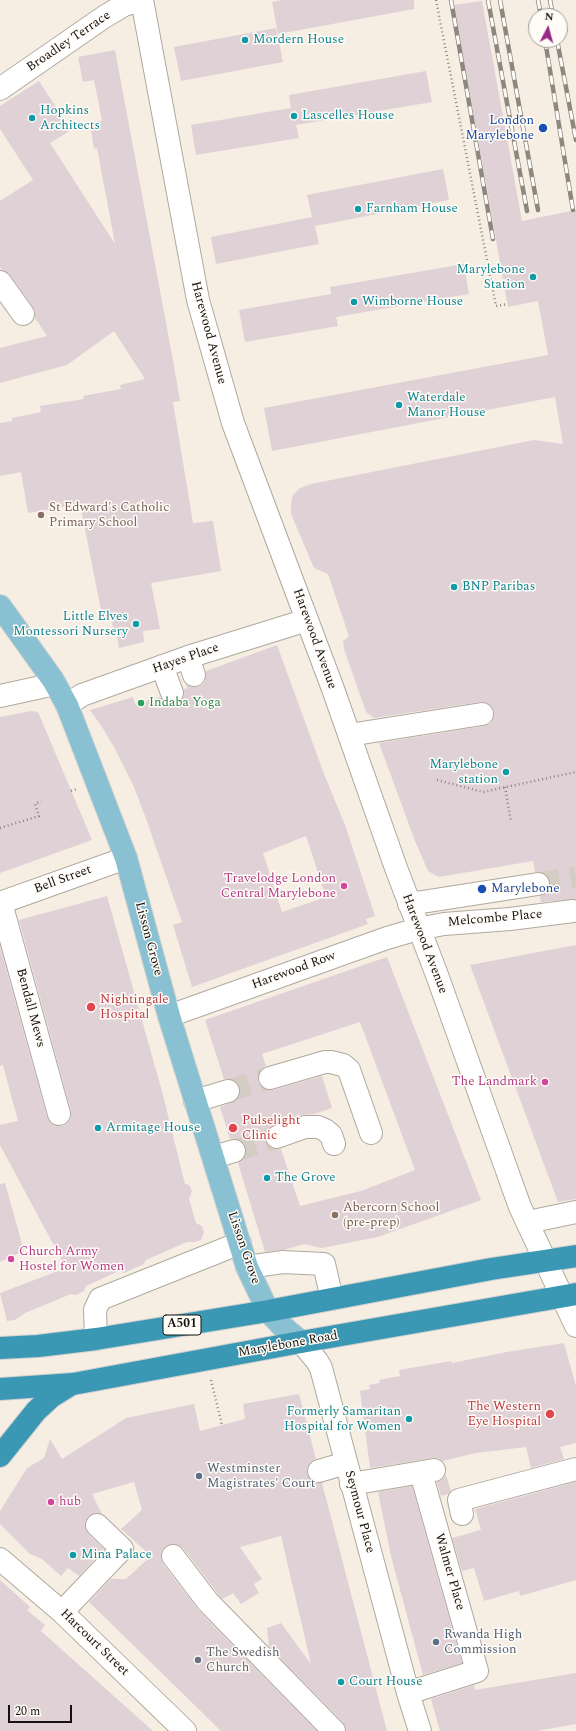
<!DOCTYPE html>
<style>
body{margin:0}
#map{position:relative;width:576px;height:1731px;overflow:hidden;background:#f6eee3;font-family:Spectral,serif}
canvas{display:block}
.north{position:absolute;left:528px;top:8px;width:40px;height:40px;box-sizing:border-box;background:#fffcf7;border:1px solid #a19e9a;border-radius:50%;rotate:6deg;font-size:11px;font-weight:700;line-height:16px;text-align:center;color:#14120e}
.north::after{content:'';display:block;margin:auto;width:14px;height:18px;background:#9a2885;clip-path:polygon(50% 0,100% 100%,50% 72%,0 100%)}
.scale{position:absolute;left:8px;top:1705px;width:64px;height:18px;box-sizing:border-box;border:2px solid #14120e;border-top:0;padding-left:5px;font-size:12px;line-height:14px;white-space:nowrap;color:#14120e;-webkit-text-stroke:3px #fffcf7;paint-order:stroke}
</style>
<div id="map">
<canvas width="576" height="1731"></canvas>
<div class="north">N</div>
<div class="scale">20 m</div>
</div>
<script>
const ctx = document.querySelector('canvas').getContext('2d');
ctx.lineJoin = 'round';
function fillPath(path, color) {
  ctx.fillStyle = color;
  ctx.fill(path, 'evenodd');
}
function toPath(rows) {
  const path = new Path2D();
  for (const r of rows) {
    path.moveTo(r[0], r[1]);
    for (let i = 2; i < r.length; i += 2) path.lineTo(r[i], r[i + 1]);
  }
  return path;
}
function stroke(path, color, width, dash) {
  ctx.strokeStyle = color;
  ctx.lineWidth = width;
  ctx.lineCap = dash ? 'butt' : 'round';
  ctx.setLineDash(dash || []);
  ctx.stroke(path);
}
function label(font, color, halo, rows, align = 'center') {
  ctx.font = font + ' Spectral,serif';
  ctx.lineWidth = 3;
  ctx.setLineDash([]);
  ctx.textBaseline = 'middle';
  ctx.strokeStyle = halo;
  ctx.fillStyle = color;
  for (const [text, x, y, turn = 0] of rows) {
    ctx.save();
    ctx.translate(x, y);
    ctx.rotate((+turn || 0) * Math.PI / 180);
    ctx.textAlign = isNaN(turn) ? turn : align;
    if (halo) ctx.strokeText(text, 0, 0);
    ctx.fillText(text, 0, 0);
    ctx.restore();
  }
}
const building = toPath([
 [283,0,414,0,414,9,278,34,272,2],
 [482,1,522,221,576,210,576,899,541,902,540,896,546,893,549,889,550,882,547,876,543,873,535,872,533,861,439,877,428,871,415,841,379,743,484,726,490,724,493,719,494,712,492,706,487,703,480,702,374,718,366,712,344,649,343,641,349,636,328,574,314,568,291,514,291,504,293,495,300,488,311,484,534,440,563,444,555,397,272,451,264,408,548,355,538,301,508,307,454,5],
 [276,28,283,62,181,81,174,47],
 [115,50,174,366,180,401,173,402,193,523,213,521,221,571,151,583,160,629,143,631,144,642,119,648,117,636,115,636,111,618,103,620,80,504,28,513,21,472,0,476,0,423,12,421,12,418,41,412,40,406,84,399,83,396,121,389,120,385,145,379,114,331,67,365,0,383,0,348,47,336,35,318,35,312,33,307,10,275,2,270,0,267,0,201,33,180,0,129,0,106,39,81,71,130,50,143,115,244,97,148,94,149,90,123,102,121,94,80,83,82,78,57],
 [426,71,432,102,296,125,299,138,196,155,191,125,291,108,289,95],
 [443,169,449,200,315,226,319,244,216,264,211,237,312,217,307,195],
 [464,264,469,294,336,317,338,326,245,342,239,310,331,294,330,287],
 [277,645,324,774,345,825,375,916,366,919,368,924,192,987,173,925,182,922,145,816,134,787,114,747,102,727,90,710,133,697,135,704,160,697,164,703,170,705,176,705,182,701,184,695,184,689,187,688,186,684,191,687,198,687,204,683,206,677,206,671],
 [306,836,326,897,282,912,263,853],
 [31,711,38,712,92,840,0,873,0,717],
 [107,896,163,1095,185,1184,189,1185,192,1191,189,1199,196,1223,202,1226,204,1232,201,1240,195,1242,187,1242,146,1260,144,1264,124,1273,119,1271,86,1286,84,1291,76,1295,71,1294,25,1313,15,1320,7,1321,0,1293,66,1268,0,1145,0,1125,18,1121,3,1065,0,1066,0,947,47,1117,50,1123,55,1126,63,1126,68,1123,71,1118,71,1111,19,920],
 [576,945,576,1199,558,1202,470,965],
 [387,957,481,1200,378,1237,322,1248,304,1244,284,1250,265,1252,238,1163,243,1159,246,1154,246,1147,242,1142,237,1139,230,1139,220,1107,237,1100,240,1094,240,1088,236,1082,230,1079,224,1079,205,1020],
 [360,1022,415,1170,361,1191,300,1206,281,1149,274,1149,269,1146,265,1141,265,1134,268,1129,273,1125,301,1115,314,1114,332,1108,322,1076,273,1090,267,1090,262,1087,258,1082,258,1075,261,1070,266,1066,262,1054],
 [5,1183,24,1251,0,1262,0,1184],
 [564,1343,576,1386,576,1443,560,1447,564,1459,531,1468,526,1447,476,1453,442,1461,438,1458,432,1458,370,1468,360,1391,370,1389,369,1385,380,1383,379,1380,400,1376,399,1370,451,1361,452,1363,507,1352],
 [299,1394,316,1459,310,1463,307,1468,307,1474,311,1480,316,1483,322,1483,387,1731,346,1731,343,1722,269,1647,267,1628,281,1623,311,1664,281,1536,240,1547,262,1579,254,1584,259,1593,241,1604,233,1593,222,1599,183,1548,178,1545,172,1544,165,1546,161,1552,161,1558,163,1564,199,1611,317,1731,221,1731,89,1602,111,1579,126,1579,151,1556,121,1529,142,1510,134,1482,92,1494,102,1514,94,1513,88,1516,85,1522,85,1528,88,1534,104,1549,79,1576,68,1568,61,1576,42,1559,30,1554,0,1524,0,1511,27,1468,44,1458,50,1439,62,1459,126,1418,194,1404,200,1431,245,1419,243,1404],
 [446,1475,451,1491,448,1494,441,1496,437,1482,442,1479],
 [576,1482,576,1580,520,1596,519,1591,484,1601,474,1568,462,1571,452,1538,481,1530,475,1509],
 [412,1486,462,1663,423,1675,391,1556,378,1492],
 [0,1580,30,1607,27,1610,45,1625,41,1631,153,1731,0,1731],
 [576,1673,576,1724,537,1731,440,1731,431,1699,474,1685,475,1690]
]);
const minorTunnel = toPath([
 [538,884,576,877],
 [228,1091,270,1078],
 [234,1151,277,1137]
]);
const path = toPath([
 [436,0,496,306,508,304],
 [437,780,483,792,576,772],
 [505,787,511,822],
 [71,791,77,789],
 [0,828,39,816,35,804,41,801],
 [211,1380,222,1425]
]);
const minor = toPath([
 [142,0,198,300,233,423,333,689,396,868,437,975,520,1207,576,1326],
 [0,89,104,17,124,5,141,0],
 [0,282,23,314],
 [188,657,194,675],
 [162,666,172,693],
 [0,696,55,684],
 [67,705,82,695,188,657,307,620],
 [349,735,482,714],
 [0,903,126,858],
 [1,903,59,1114],
 [409,904,538,884],
 [169,1016,387,938,418,929,444,924,510,919,573,911],
 [270,1078,325,1062,331,1062,343,1065,349,1070,371,1133],
 [195,1101,228,1091],
 [277,1137,305,1127,318,1127,325,1130,331,1135,334,1144],
 [214,1157,234,1151],
 [528,1222,576,1212],
 [247,1267,283,1262,324,1264,332,1299],
 [96,1339,95,1310,100,1299,240,1243],
 [301,1342,317,1361,321,1368,408,1693,420,1731],
 [319,1471,346,1463],
 [351,1484,434,1470],
 [462,1514,459,1500,576,1469],
 [173,1556,208,1602,334,1731],
 [0,1559,62,1612,185,1731],
 [62,1612,122,1549,97,1525],
 [408,1693,477,1671,421,1473]
]);
const major = toPath([
 [0,606,53,680,67,705,126,858,169,1016,247,1267,268,1311,282,1326,301,1342]
]);
const highway = toPath([
 [0,1348,38,1346,96,1339,268,1311,491,1269,576,1256],
 [0,1389,73,1384,301,1342,576,1294],
 [0,1456,36,1411,51,1397,72,1384]
]);
const rail = toPath([
 [451,0,493,239],
 [488,0,527,211],
 [500,0,538,210],
 [538,0,541,16],
 [550,0,553,16],
 [545,40,573,210],
 [557,40,576,140]
]);
const markers = [
 [245,40,4,"#0f9aa8"],
 [294,116,4,"#0f9aa8"],
 [32,118,4,"#0f9aa8"],
 [543,128,5,"#1a4fb4"],
 [358,209,4,"#0f9aa8"],
 [533,277,4,"#0f9aa8"],
 [354,302,4,"#0f9aa8"],
 [399,405,4,"#0f9aa8"],
 [41,515,4,"#8d6e63"],
 [454,587,4,"#0f9aa8"],
 [136,624,4,"#0f9aa8"],
 [141,703,4,"#2e9e5b"],
 [506,772,4,"#0f9aa8"],
 [344,886,4,"#d1479c"],
 [482,889,5,"#1a4fb4"],
 [91,1007,5,"#e0444e"],
 [545,1082,4,"#d1479c"],
 [98,1128,4,"#0f9aa8"],
 [233,1128,5,"#e0444e"],
 [267,1178,4,"#0f9aa8"],
 [335,1215,4,"#8d6e63"],
 [11,1259,4,"#d1479c"],
 [550,1414,5,"#e0444e"],
 [409,1419,4,"#0f9aa8"],
 [199,1476,4,"#5c6f8a"],
 [51,1502,4,"#d1479c"],
 [73,1555,4,"#0f9aa8"],
 [436,1642,4,"#5c6f8a"],
 [198,1660,4,"#6b7280"],
 [341,1682,4,"#0f9aa8"]
];
const shields = [
 [182,1325,38]
];
const shieldNames = [
 ["A501",182,1325]
];
const cultureNames = [
 ["Mordern House",253,40],
 ["Hopkins",40,111],
 ["Architects",40,126],
 ["Lascelles House",302,116],
 ["Farnham House",366,209],
 ["Marylebone",525,270,"right"],
 ["Station",525,285,"right"],
 ["Wimborne House",362,302],
 ["Waterdale",407,398],
 ["Manor House",407,413],
 ["BNP Paribas",462,587],
 ["Little Elves",128,617,"right"],
 ["Montessori Nursery",128,632,"right"],
 ["Marylebone",498,765,"right"],
 ["station",498,780,"right"],
 ["Armitage House",106,1128],
 ["The Grove",275,1178],
 ["Formerly Samaritan",401,1412,"right"],
 ["Hospital for Women",401,1427,"right"],
 ["Mina Palace",81,1555],
 ["Court House",349,1682]
];
const streetNames = [
 ["Broadley Terrace",69,42,-34],
 ["Harewood Avenue",208,333,75],
 ["Harewood Avenue",314,639,70],
 ["Hayes Place",186,659,-19],
 ["Bell Street",63,880,-20],
 ["Melcombe Place",495,919,-5],
 ["Lisson Grove",148,939,75],
 ["Harewood Avenue",424,944,69],
 ["Harewood Row",294,971,-20],
 ["Bendall Mews",30,1008,75],
 ["Lisson Grove",243,1248,71],
 ["Marylebone Road",288,1345,-10],
 ["Seymour Place",359,1512,75],
 ["Walmer Place",449,1572,74],
 ["Harcourt Street",94,1643,44]
];
const transitNames = [
 ["London",534,121],
 ["Marylebone",534,136],
 ["Marylebone",491,889,"left"]
];
const educationNames = [
 ["St Edward's Catholic",49,508],
 ["Primary School",49,523],
 ["Abercorn School",343,1208],
 ["(pre-prep)",343,1223]
];
const leisureNames = [
 ["Indaba Yoga",149,703]
];
const hotelNames = [
 ["Travelodge London",336,879],
 ["Central Marylebone",336,894],
 ["The Landmark",537,1082],
 ["Church Army",19,1252,"left"],
 ["Hostel for Women",19,1267,"left"],
 ["hub",59,1502,"left"]
];
const healthNames = [
 ["Nightingale",100,1000],
 ["Hospital",100,1015],
 ["Pulselight",242,1121],
 ["Clinic",242,1136],
 ["The Western",541,1407,"right"],
 ["Eye Hospital",541,1422,"right"]
];
const serviceNames = [
 ["Westminster",207,1469],
 ["Magistrates' Court",207,1484],
 ["Rwanda High",444,1635],
 ["Commission",444,1650]
];
const worshipNames = [
 ["The Swedish",206,1653],
 ["Church",206,1668]
];
fillPath(building, '#dfd1d6');
stroke(minorTunnel, '#d4cdc3', 22, [22, 11]);
stroke(minor, '#b0a89e', 24);
stroke(major, '#d0d0cf', 24);
stroke(highway, '#d0d0cf', 24);
stroke(path, '#8c877f', 2.5, [1, 3]);
stroke(minor, '#fff', 22);
stroke(major, '#89c1d3', 22);
stroke(highway, '#3b98b5', 22);
stroke(rail, '#8c877f', 4.5);
stroke(rail, '#fffcf7', 3, [9]);
for (const [x, y, r, color] of markers) {
  const dot = new Path2D();
  dot.arc(x, y, r, 0, 2 * Math.PI);
  ctx.fillStyle = color;
  ctx.fill(dot);
  stroke(dot, '#fffcf7', 1.5);
}
for (const [x, y, w] of shields) {
  const box = new Path2D();
  box.roundRect(x - w / 2, y - 10, w, 20, 3);
  ctx.fillStyle = '#fffcf7';
  ctx.fill(box);
  stroke(box, '#14120e', 1);
}
label('bold 12px', '#14120e', null, shieldNames);
label('13px', '#0d838f', '#fffcf7', cultureNames, 'left');
label('13px', '#14120e', '#fffcf7', streetNames);
label('13px', '#164399', '#fffcf7', transitNames, 'right');
label('13px', '#785e54', '#fffcf7', educationNames, 'left');
label('13px', '#27864d', '#fffcf7', leisureNames, 'left');
label('13px', '#b23c85', '#fffcf7', hotelNames, 'right');
label('13px', '#be3a42', '#fffcf7', healthNames, 'left');
label('13px', '#4e5e75', '#fffcf7', serviceNames, 'left');
label('13px', '#5b616d', '#fffcf7', worshipNames, 'left');
</script>
